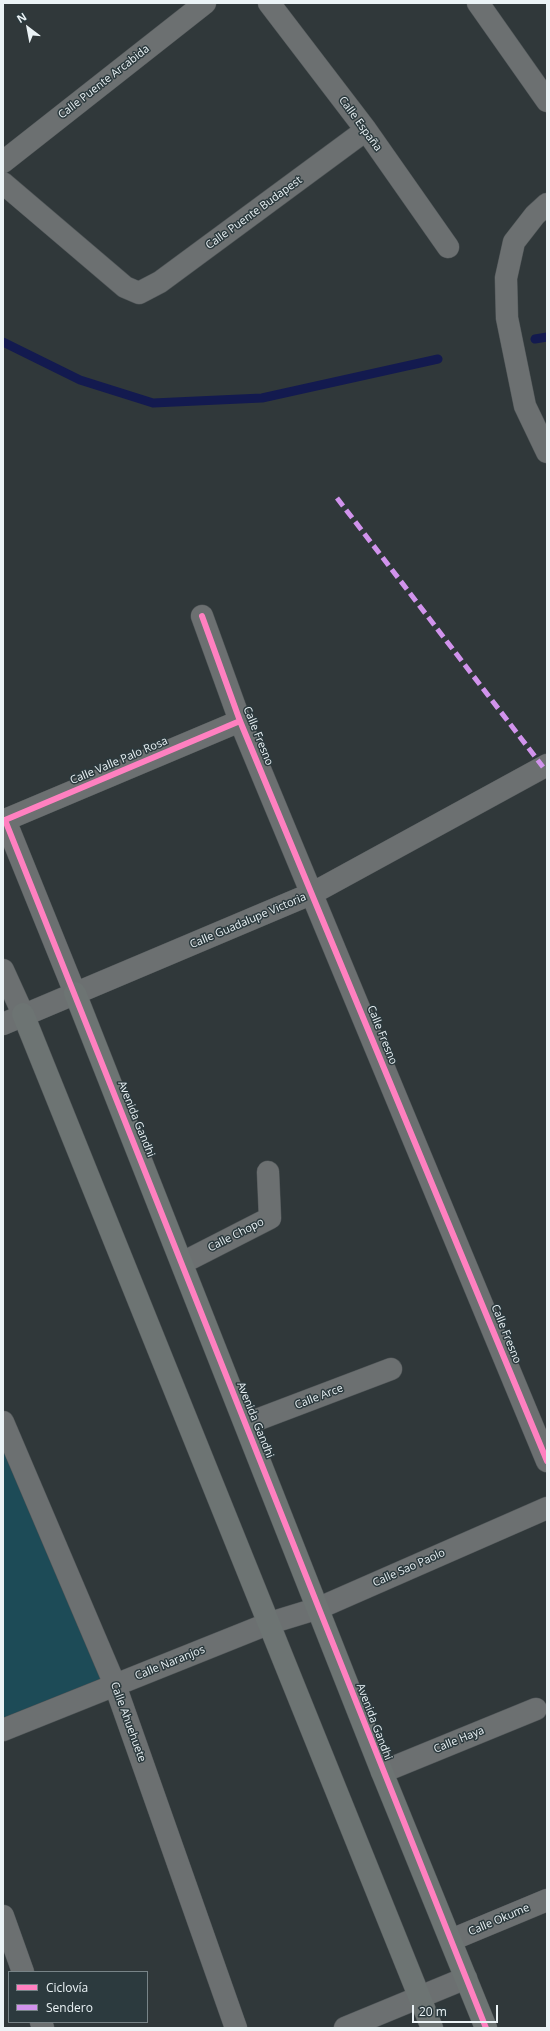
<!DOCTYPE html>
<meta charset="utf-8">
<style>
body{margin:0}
#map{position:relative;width:550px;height:2031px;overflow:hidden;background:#30383a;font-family:"Open Sans",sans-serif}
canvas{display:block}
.frame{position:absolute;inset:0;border:4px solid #ebf3f6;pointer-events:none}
.legend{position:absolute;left:8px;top:1971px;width:140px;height:52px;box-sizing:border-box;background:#2c3a3e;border:1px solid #788488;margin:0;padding:5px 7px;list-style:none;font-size:12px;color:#ebf3f6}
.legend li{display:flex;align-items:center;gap:8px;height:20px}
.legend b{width:20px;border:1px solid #788488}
.north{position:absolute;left:8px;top:8px;width:40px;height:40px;-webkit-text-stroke:3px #2c3a3e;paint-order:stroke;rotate:328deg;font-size:11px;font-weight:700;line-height:16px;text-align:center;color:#ebf3f6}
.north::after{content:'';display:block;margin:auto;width:14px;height:18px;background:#ebf3f6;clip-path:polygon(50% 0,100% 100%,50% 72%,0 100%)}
.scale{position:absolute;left:412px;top:2005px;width:86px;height:18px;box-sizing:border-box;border:2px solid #ebf3f6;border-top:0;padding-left:5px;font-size:12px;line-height:14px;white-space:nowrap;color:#ebf3f6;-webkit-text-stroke:3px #2c3a3e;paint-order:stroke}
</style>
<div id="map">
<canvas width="550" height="2031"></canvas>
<div class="frame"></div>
<ul class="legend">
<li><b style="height:5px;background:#ff80c0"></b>Ciclovía</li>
<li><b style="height:5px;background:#d193ec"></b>Sendero</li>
</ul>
<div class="north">N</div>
<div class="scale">20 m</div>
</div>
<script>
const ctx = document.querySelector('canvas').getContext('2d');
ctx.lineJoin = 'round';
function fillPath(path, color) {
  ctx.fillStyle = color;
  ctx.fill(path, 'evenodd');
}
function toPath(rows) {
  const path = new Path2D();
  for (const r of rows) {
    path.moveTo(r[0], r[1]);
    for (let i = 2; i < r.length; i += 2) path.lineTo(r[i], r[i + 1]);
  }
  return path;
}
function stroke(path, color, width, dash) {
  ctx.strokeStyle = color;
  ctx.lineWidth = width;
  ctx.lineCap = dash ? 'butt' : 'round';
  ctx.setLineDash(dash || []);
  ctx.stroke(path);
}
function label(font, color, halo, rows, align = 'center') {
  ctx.font = font + ' "Open Sans",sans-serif';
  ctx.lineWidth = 3;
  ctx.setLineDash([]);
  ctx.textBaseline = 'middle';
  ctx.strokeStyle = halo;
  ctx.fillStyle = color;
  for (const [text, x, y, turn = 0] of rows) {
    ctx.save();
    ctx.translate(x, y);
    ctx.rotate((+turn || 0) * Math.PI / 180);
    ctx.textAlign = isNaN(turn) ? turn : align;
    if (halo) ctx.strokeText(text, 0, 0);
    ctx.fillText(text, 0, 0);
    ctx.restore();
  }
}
const green = toPath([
 [3,1420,117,1686,3,1733]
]);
const stream = toPath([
 [535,339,547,337],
 [3,342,80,380,153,403,262,398,438,359]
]);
const street = toPath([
 [269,3,366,130,448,247],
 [478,3,547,101],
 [3,162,205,3],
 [3,183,125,287,139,293,160,282,366,130],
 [547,204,535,215,514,242,506,278,507,318,525,406,547,452],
 [202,616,240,721,547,1461],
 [3,970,23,1014],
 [75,993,5,820,240,721],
 [3,1024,313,893,547,765],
 [182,1263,270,1218,268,1172],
 [3,1422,115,1685,236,2028],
 [246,1424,391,1369],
 [3,1730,270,1623,319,1608,547,1508],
 [382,1772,536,1709],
 [3,1916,23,1972],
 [451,1940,547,1900],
 [41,2022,43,2028],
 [345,2028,466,1978]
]);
const secondary = toPath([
 [75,993,382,1772,486,2028],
 [23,1014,432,2028]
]);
const quiet = toPath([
 [337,498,543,767]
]);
const cycleway = toPath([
 [202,616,240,721,547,1461],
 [240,721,5,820,486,2028]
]);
const streetNames = [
 ["Calle Puente Arcabida",104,82,-38],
 ["Calle España",360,124,54],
 ["Calle Puente Budapest",254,213,-36],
 ["Calle Fresno",258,736,68],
 ["Calle Valle Palo Rosa",119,761,-23],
 ["Calle Guadalupe Victoria",248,921,-23],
 ["Calle Fresno",382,1035,68],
 ["Avenida Gandhi",136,1119,68],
 ["Calle Chopo",236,1235,-27],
 ["Calle Fresno",506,1334,68],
 ["Calle Arce",319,1397,-21],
 ["Avenida Gandhi",255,1420,68],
 ["Calle Sao Paolo",409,1568,-24],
 ["Calle Naranjos",170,1663,-22],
 ["Calle Ahuehuete",128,1722,70],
 ["Avenida Gandhi",374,1722,69],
 ["Calle Haya",459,1740,-22],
 ["Calle Okume",499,1920,-23]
];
fillPath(green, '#1d4b57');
stroke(stream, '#131a4f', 9);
stroke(street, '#4f5557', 23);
stroke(secondary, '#4f5557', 23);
stroke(street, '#6c7071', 22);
stroke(secondary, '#6d7473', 22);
stroke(quiet, '#d193ec', 5, [10, 5]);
stroke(cycleway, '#ff80c0', 6);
label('11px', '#ebf3f6', '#2c3a3e', streetNames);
</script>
